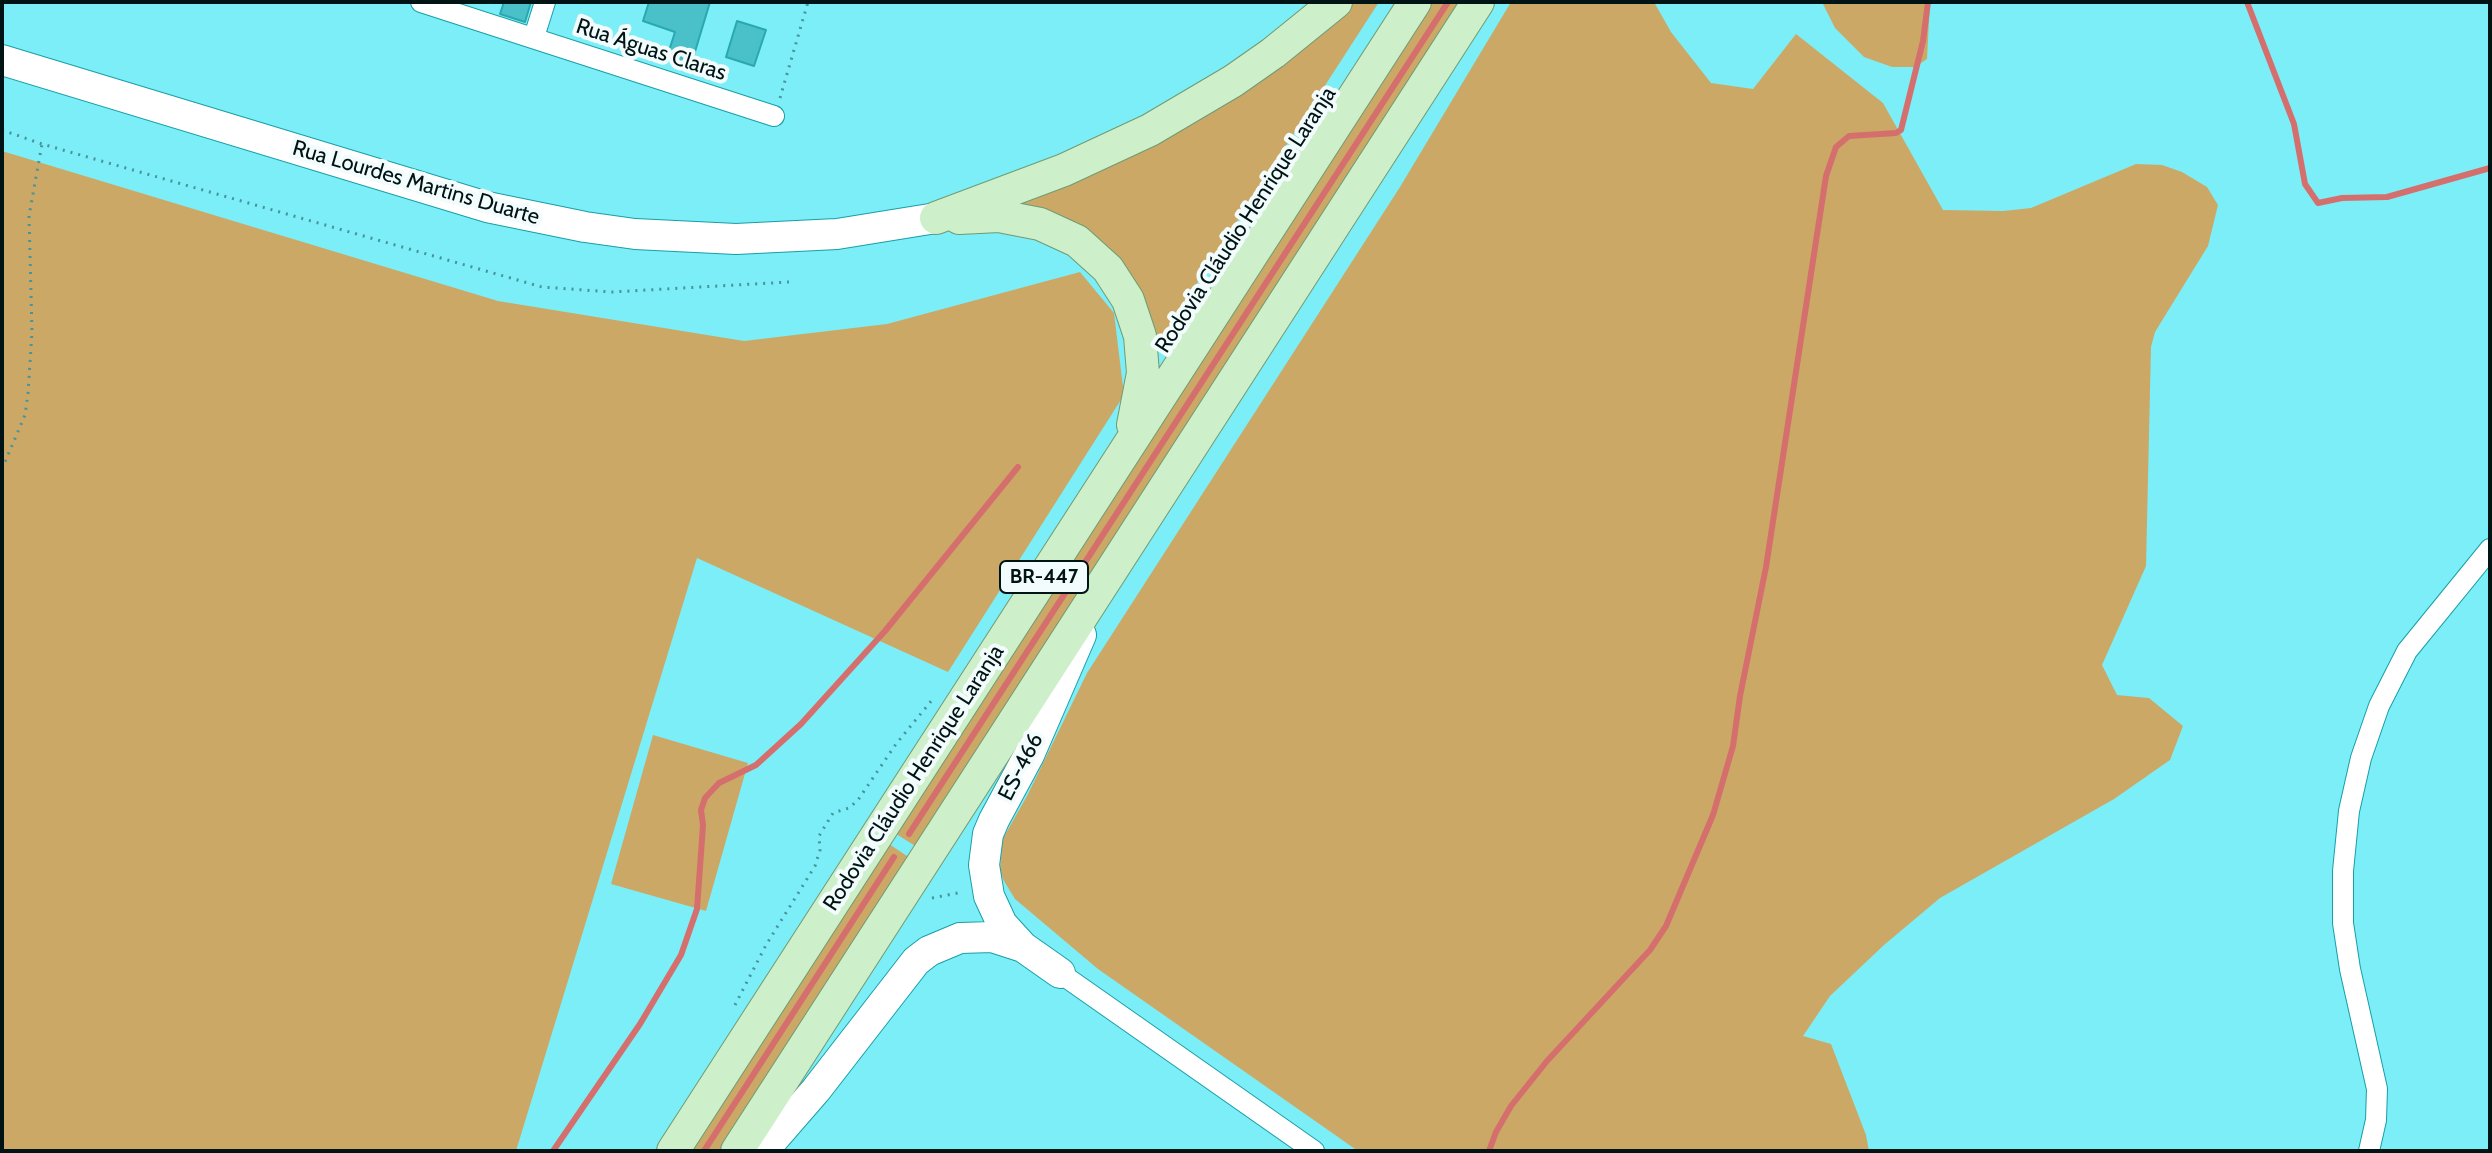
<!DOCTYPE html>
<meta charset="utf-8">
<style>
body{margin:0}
#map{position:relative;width:2492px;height:1153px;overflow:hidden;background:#7ceef7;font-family:Cabin,sans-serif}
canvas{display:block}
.frame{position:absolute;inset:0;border:4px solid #001315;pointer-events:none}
</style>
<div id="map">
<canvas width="2492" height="1153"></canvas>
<div class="frame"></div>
</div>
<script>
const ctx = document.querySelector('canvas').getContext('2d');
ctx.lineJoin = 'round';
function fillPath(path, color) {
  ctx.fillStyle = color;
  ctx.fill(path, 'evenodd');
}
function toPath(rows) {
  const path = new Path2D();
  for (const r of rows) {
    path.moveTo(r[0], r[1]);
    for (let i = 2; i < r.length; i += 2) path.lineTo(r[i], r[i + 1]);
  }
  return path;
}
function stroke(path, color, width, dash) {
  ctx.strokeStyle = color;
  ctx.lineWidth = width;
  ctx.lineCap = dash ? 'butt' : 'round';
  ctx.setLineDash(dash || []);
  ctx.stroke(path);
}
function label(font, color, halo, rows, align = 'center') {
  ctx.font = font + ' Cabin,sans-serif';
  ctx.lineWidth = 8;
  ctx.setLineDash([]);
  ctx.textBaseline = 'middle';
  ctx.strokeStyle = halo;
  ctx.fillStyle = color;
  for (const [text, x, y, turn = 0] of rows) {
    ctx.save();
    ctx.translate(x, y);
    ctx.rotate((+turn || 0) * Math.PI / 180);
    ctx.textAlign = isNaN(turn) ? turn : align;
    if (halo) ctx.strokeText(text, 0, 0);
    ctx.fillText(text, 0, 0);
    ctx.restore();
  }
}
const green = toPath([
 [1355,2,1379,2,1152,353,1143,313,1003,204,1347,10],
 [1430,2,1468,2,920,849,893,832],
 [1511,2,1654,2,1671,32,1711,83,1753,89,1796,34,1883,103,1943,210,2003,211,2031,208,2136,164,2162,165,2182,172,2207,187,2218,205,2208,246,2155,332,2151,347,2146,566,2102,665,2117,695,2149,698,2183,726,2170,760,2114,799,1940,898,1884,945,1830,996,1803,1036,1831,1044,1866,1135,1869,1151,1358,1151,1098,969,1015,899,1004,881,1000,871,1002,840,1027,796,1087,673,1400,187],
 [1822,2,1930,2,1927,59,1915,67,1892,67,1864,57,1835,28],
 [2,151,498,301,744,341,887,324,1080,272,1114,313,1124,395,948,672,697,558,516,1151,2,1151],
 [653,735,748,763,706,911,611,884],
 [886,842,913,860,725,1151,687,1151]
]);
const stream = toPath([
 [2247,2,2294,124,2305,184,2318,203,2342,198,2387,197,2490,168],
 [909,834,1448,2],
 [553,1151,640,1024,681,955,697,909,703,825,701,810,705,798,719,783,756,765,801,724,885,631,1018,467],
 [704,1151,894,857],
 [1489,1151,1496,1132,1511,1106,1547,1061,1650,950,1666,926,1713,815,1733,746,1740,696,1766,567,1826,176,1836,147,1849,136,1896,133,1901,130,1923,41,1928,2]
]);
const building = toPath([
 [504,2,531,2,525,22,500,14,504,2],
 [649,2,710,2,691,65,667,57,675,32,643,21,649,2],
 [737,21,766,30,754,66,726,57,737,21]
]);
const path = toPath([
 [780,98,808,2],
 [2,130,42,144,542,287,612,292,789,282],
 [2,469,25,415,28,393,32,332,29,216,42,144],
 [932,898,963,892],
 [735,1005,766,945,815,866,820,850,819,836,833,813,849,808,858,800,896,744,932,700]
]);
const street = toPath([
 [421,2,774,116],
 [534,37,545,2],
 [1060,973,1314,1151],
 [2369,1151,2376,1120,2377,1089,2350,969,2343,923,2343,871,2349,811,2361,758,2379,706,2407,651,2490,549]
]);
const secondary = toPath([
 [2,60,487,207,585,227,635,234,736,239,837,234,936,218],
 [1060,973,1023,947,1002,924,989,896,984,865,988,834,994,820,1029,755,1081,635],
 [763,1151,816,1090,916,961,929,951,960,938,992,937,1023,947]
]);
const primary = toPath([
 [936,218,1064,170,1150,130,1233,81,1273,53,1336,2],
 [959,218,999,216,1040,224,1077,241,1108,269,1128,300,1140,336,1143,373,1133,425],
 [673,1151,1415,2],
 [737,1151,1478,2]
]);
const shields = [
 [1044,577,88]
];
const shieldNames = [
 ["BR-447",1044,577]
];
const streetNames = [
 ["Rua Águas Claras",651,50,18],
 ["Rua Lourdes Martins Duarte",416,183,16],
 ["Rodovia Cláudio Henrique Laranja",1246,220,-57],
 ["ES-466",1021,767,-63],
 ["Rodovia Cláudio Henrique Laranja",914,778,-57]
];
fillPath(green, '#cca867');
stroke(stream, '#d56f6d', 6);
fillPath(building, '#4ac0c9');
stroke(building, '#2aa8b0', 2);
stroke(street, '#199ea7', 22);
stroke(secondary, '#199ea7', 32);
stroke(primary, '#6f9b73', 34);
stroke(path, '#499399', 3, [2, 6]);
stroke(street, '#fff', 20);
stroke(secondary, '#fff', 30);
stroke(primary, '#cdefc9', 32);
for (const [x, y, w] of shields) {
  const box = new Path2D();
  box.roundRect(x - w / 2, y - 16, w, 32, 6);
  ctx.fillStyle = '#f3fcfd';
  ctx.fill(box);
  stroke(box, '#001315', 2);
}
label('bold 20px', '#001315', null, shieldNames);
label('22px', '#001315', '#f3fcfd', streetNames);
</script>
